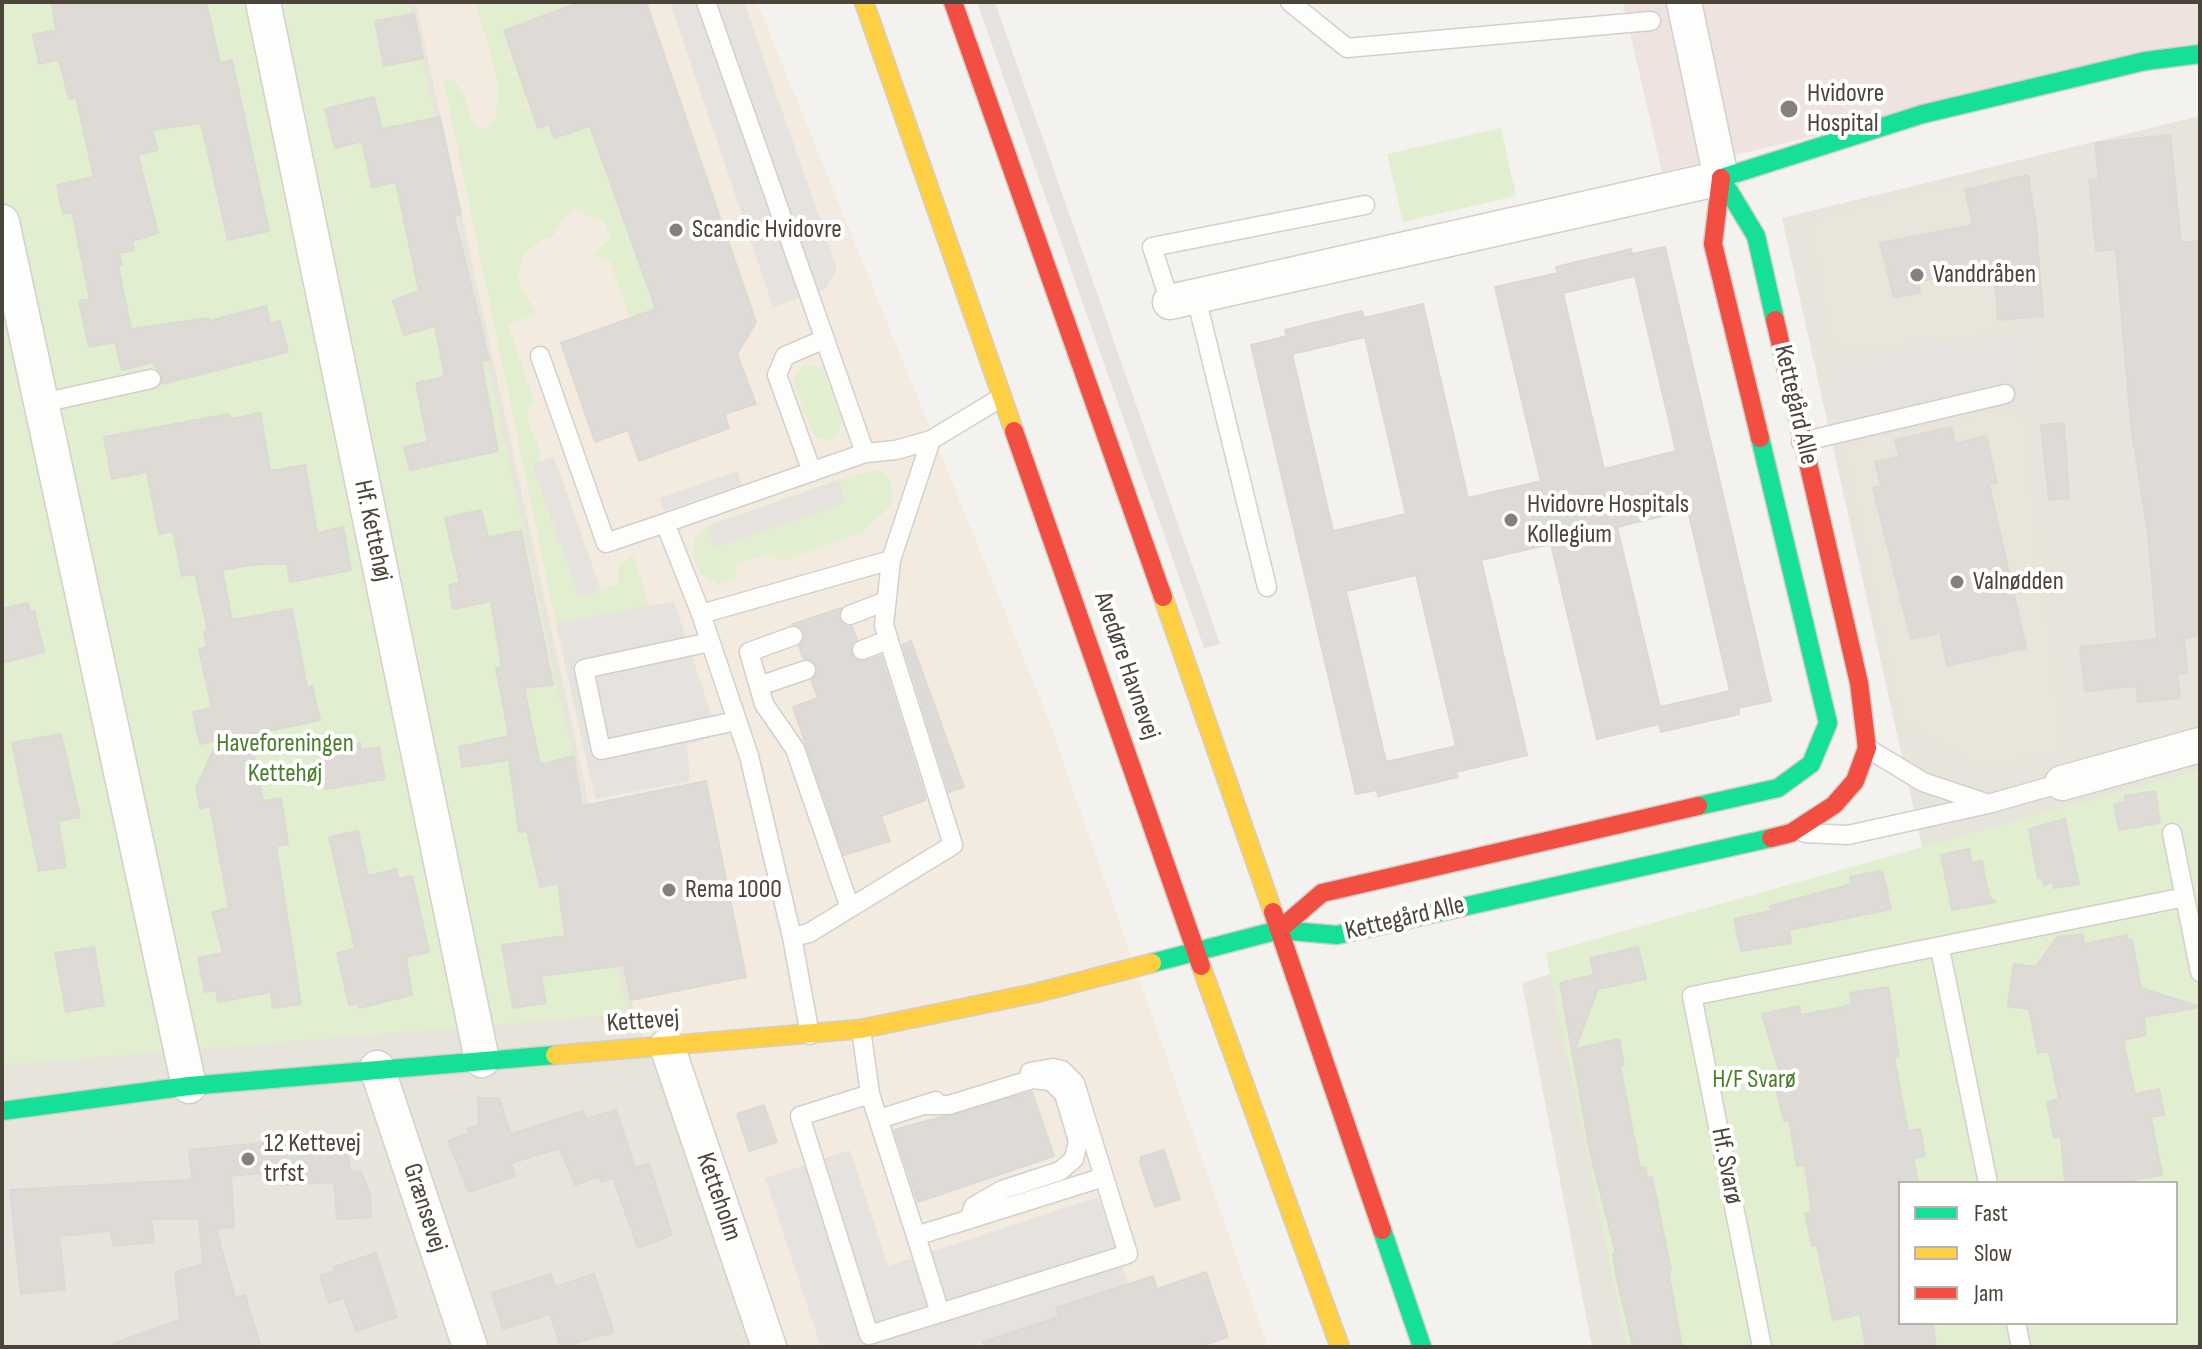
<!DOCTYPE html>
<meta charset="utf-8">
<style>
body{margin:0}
#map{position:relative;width:2202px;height:1349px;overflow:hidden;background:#f4f2ee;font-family:"Sofia Sans Condensed",sans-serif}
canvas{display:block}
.frame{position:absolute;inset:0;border:4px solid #4b4439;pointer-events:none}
.legend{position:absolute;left:1898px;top:1181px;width:280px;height:144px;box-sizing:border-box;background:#fff;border:2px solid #b7b4b0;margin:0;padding:10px 14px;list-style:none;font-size:24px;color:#4b4439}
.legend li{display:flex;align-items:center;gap:16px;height:40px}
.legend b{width:40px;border:2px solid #b7b4b0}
</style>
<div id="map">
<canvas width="2202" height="1349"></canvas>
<div class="frame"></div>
<ul class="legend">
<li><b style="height:10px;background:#16e098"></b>Fast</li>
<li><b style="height:10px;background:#ffcf43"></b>Slow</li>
<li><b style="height:10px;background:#f24e42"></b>Jam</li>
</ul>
</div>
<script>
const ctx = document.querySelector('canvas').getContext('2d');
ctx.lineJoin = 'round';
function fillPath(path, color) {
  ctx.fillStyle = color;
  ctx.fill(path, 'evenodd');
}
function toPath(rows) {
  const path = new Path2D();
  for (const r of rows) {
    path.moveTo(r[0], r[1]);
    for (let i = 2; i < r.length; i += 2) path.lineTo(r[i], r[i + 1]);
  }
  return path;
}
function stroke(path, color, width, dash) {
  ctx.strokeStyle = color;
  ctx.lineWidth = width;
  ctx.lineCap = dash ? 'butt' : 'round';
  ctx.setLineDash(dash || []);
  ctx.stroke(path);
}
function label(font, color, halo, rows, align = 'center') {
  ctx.font = font + ' "Sofia Sans Condensed",sans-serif';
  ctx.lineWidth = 8;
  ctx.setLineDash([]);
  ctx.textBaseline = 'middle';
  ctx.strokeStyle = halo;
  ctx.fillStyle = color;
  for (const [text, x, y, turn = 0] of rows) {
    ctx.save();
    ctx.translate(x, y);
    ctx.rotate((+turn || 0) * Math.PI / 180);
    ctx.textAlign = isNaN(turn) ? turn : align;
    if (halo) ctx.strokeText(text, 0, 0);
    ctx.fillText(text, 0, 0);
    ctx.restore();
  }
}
const residential = toPath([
 [2,2,416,2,634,1011,763,1347,2,1347],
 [2200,116,2200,1347,1592,1347,1522,983,1923,851,1782,218],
 [1900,1183,2176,1183,2176,1323,1900,1323]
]);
const commercial = toPath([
 [416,2,757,2,1048,718,1268,1347,759,1347,634,1011]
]);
const education = toPath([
 [1999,171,2023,331,1834,352,1807,219],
 [2022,406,2063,750,1978,767,1900,719,1843,445]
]);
const medical = toPath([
 [1623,2,2200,2,2200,46,1662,172]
]);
const green = toPath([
 [2,2,410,2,628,1014,2,1065],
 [488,2,564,2,566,7,504,31,512,54,505,56,506,60,513,58,517,70,510,72,511,76,519,74,529,102,521,105,522,108,530,107,538,127,549,124,554,138,585,128,619,99,669,344,628,324,629,315,610,261,592,254,610,239,605,223,576,210,564,216,552,237,540,240,522,257,518,281,536,313,508,324,534,401,526,415,540,452,539,462,533,464,580,597,619,584,619,566,633,555,649,606,556,623,443,78,454,81,463,93,473,125,485,130,495,120,498,89,490,47,475,6],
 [1501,128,1516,196,1403,222,1387,154],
 [803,365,822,368,842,421,838,434,829,441,815,437,798,397,794,380],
 [877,470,887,475,891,482,892,504,863,532,783,561,767,554,734,565,737,578,719,584,702,575,693,556,694,544,696,536,707,526,715,548,846,501,838,480],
 [2200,769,2200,1347,1627,1347,1546,953],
 [1900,1183,2176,1183,2176,1323,1900,1323]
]);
const parking = toPath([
 [670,2,744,2,837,268,826,289,773,307],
 [977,2,995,2,1220,644,1204,648],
 [2016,335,2019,402,1842,433,1832,361],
 [554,457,601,590,579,597,532,464],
 [737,471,742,484,664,511,660,498],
 [838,480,846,502,715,548,707,526],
 [674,601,718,735,687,745,690,781,595,799,556,623],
 [850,1150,888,1266,1098,1197,1128,1284,1089,1297,1091,1306,969,1347,821,1347,765,1178]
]);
const building = toPath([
 [52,2,206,2,220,63,232,60,269,231,228,240,201,123,152,130,158,150,138,155,158,233,132,241,134,250,119,253,122,264,118,265,131,329,208,318,209,321,266,306,270,324,280,321,288,352,162,384,162,376,153,362,122,370,115,342,89,347,79,301,90,299,72,212,63,214,57,185,94,177,76,97,69,99,59,59,39,64,33,35,56,30,52,2],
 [580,2,646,2,756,322,737,354,756,404,725,414,729,428,639,461,628,430,595,442,561,343,656,309,590,126,554,138,549,124,538,128,504,31,580,2],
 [414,14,423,58,384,66,375,21,414,14],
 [374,97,382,129,440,117,461,214,454,216,489,360,481,361,498,451,410,470,404,447,428,442,416,383,445,377,435,326,404,335,393,301,419,291,396,182,372,187,362,141,335,148,325,109,374,97],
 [2170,135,2181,243,2200,241,2200,636,2184,638,2187,673,2177,674,2180,698,2138,702,2136,686,2085,691,2080,647,2157,639,2148,533,2131,426,2116,249,2096,251,2089,180,2099,179,2095,143,2170,135],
 [2028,175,2036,225,2043,316,1998,320,1994,264,1918,282,1920,292,1894,298,1880,243,1973,225,1965,190,2028,175],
 [1665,247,1771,701,1738,708,1739,714,1661,732,1659,724,1597,739,1551,544,1481,560,1527,755,1456,772,1458,777,1378,796,1377,790,1356,794,1251,345,1287,336,1285,330,1362,311,1364,318,1423,304,1468,498,1541,481,1495,287,1558,273,1556,267,1631,249,1632,254,1665,247],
 [1635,276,1676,451,1604,469,1563,293,1635,276],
 [1365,337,1406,514,1333,531,1292,354,1365,337],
 [1688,510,1730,691,1660,707,1617,527,1688,510],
 [1416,575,1456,746,1386,762,1346,591,1416,575],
 [260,413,270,471,305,465,317,533,343,527,351,570,290,582,287,564,257,564,222,570,232,620,292,609,307,687,312,686,320,720,250,735,263,801,281,798,288,844,276,846,301,1004,273,1008,271,992,218,1002,216,990,205,992,198,958,223,953,212,912,229,908,210,806,200,809,196,788,218,740,200,744,193,712,212,708,199,649,207,647,204,632,208,631,195,574,182,576,173,531,159,534,147,472,112,479,104,437,229,414,230,419,260,413],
 [2064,423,2069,498,2049,500,2041,425,2064,423],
 [1951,427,1955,444,1986,436,1997,483,1989,484,2026,648,1947,666,1940,633,1911,639,1873,488,1881,486,1875,462,1899,457,1895,440,1951,427],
 [481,510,488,537,521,531,553,685,524,688,540,765,573,756,582,806,706,781,746,977,631,1000,624,965,541,976,546,1003,513,1008,502,945,565,936,558,883,540,887,527,831,519,832,509,760,462,767,459,747,509,736,496,668,502,667,491,601,453,609,449,585,460,583,445,518,481,510],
 [28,603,30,612,34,611,44,652,2,663,2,609,28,603],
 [841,608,839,620,852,627,857,640,850,649,854,659,866,661,881,656,926,800,881,816,890,841,844,855,793,707,818,698,811,680,818,672,814,662,803,658,799,646,805,639,804,631,793,624,841,608],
 [911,641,964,787,949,792,903,645,911,641],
 [61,734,80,817,58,821,66,867,39,871,12,743,61,734],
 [360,743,361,750,379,747,385,779,326,789,320,751,360,743],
 [2155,791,2160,823,2119,830,2114,804,2126,802,2125,796,2155,791],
 [2065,819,2079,884,2054,888,2053,882,2044,885,2042,877,2038,878,2029,829,2065,819],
 [358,831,368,876,396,869,399,879,412,876,429,952,406,957,412,995,359,1008,358,1003,349,1005,337,953,355,949,329,837,358,831],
 [1969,849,1971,863,1982,861,1989,897,1996,902,1952,910,1941,855,1969,849],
 [1879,871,1883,873,1891,909,1789,930,1791,943,1741,951,1734,919,1771,911,1770,906,1852,884,1850,877,1879,871],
 [2083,934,2084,944,2127,935,2128,941,2132,940,2141,988,2200,1007,2144,1017,2146,1035,2123,1040,2135,1094,2159,1089,2164,1115,2151,1117,2162,1175,2114,1183,2065,1183,2061,1136,2054,1138,2047,1102,2059,1099,2049,1051,2038,1053,2029,1009,2008,1006,2014,964,2036,967,2057,937,2083,934],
 [94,947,104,1005,66,1012,55,953,94,947],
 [1638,947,1646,979,1598,989,1575,1049,1619,1039,1624,1065,1620,1066,1640,1168,1645,1167,1647,1178,1652,1177,1671,1270,1668,1270,1682,1347,1633,1347,1617,1279,1613,1254,1616,1254,1590,1152,1560,983,1594,975,1590,958,1638,947],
 [1888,987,1899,1056,1894,1057,1908,1131,1920,1129,1925,1156,1913,1158,1918,1183,1900,1183,1900,1323,1933,1323,1936,1347,1866,1347,1860,1314,1833,1320,1817,1245,1812,1246,1805,1213,1812,1212,1805,1165,1797,1166,1789,1120,1784,1121,1777,1092,1785,1090,1762,1014,1799,1006,1801,1015,1852,1005,1850,993,1888,987],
 [1032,1092,1054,1156,918,1202,894,1130,1032,1092],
 [478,1098,499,1098,511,1134,583,1111,586,1119,616,1110,635,1168,649,1163,672,1235,638,1248,613,1178,601,1182,600,1176,575,1185,560,1148,511,1163,515,1176,469,1192,448,1141,469,1133,467,1129,479,1125,478,1098],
 [764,1105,777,1142,749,1151,737,1114,764,1105],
 [346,1135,350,1172,361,1171,370,1195,371,1217,337,1219,334,1182,281,1185,280,1171,231,1176,234,1227,216,1229,235,1298,245,1295,261,1347,114,1347,114,1343,180,1320,175,1272,203,1264,199,1219,151,1219,154,1242,113,1246,111,1231,59,1236,65,1289,21,1294,10,1190,188,1180,192,1178,189,1150,346,1135],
 [1164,1150,1180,1199,1155,1207,1140,1163,1141,1157,1164,1150],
 [376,1253,397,1317,356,1331,344,1298,329,1303,320,1276,335,1271,334,1267,376,1253],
 [1206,1272,1228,1337,1198,1347,984,1347,983,1342,1059,1317,1056,1308,1153,1276,1157,1289,1206,1272],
 [551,1274,555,1287,594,1274,614,1332,561,1347,550,1314,503,1329,492,1293,551,1274]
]);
const lane = toPath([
 [706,2,865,453,896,450,931,440,1002,397],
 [1290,2,1347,48,1651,21],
 [1196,297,1267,587],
 [1170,302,1152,247,1365,205],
 [540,356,606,543,665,523],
 [42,403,151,379],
 [1801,442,2005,394],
 [812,472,777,375,785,356,825,339],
 [701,614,891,560],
 [850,615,886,601],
 [793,636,749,652,764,704,795,749,850,908],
 [710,642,584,669,601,750,736,721],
 [862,650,888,640],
 [759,686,806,670],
 [1867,748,1923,782,1986,803],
 [1805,833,1848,835,1988,804,2062,783],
 [2172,833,2200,972],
 [792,937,809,933,953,845,884,625,891,560,931,440],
 [1940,949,1988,1183],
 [861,1029,870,1094,916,1236],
 [810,1035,792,937,749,756,701,614,665,523,865,453],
 [1030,1072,1053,1068,1062,1070,1075,1083,1104,1177],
 [870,1094,800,1116,869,1335,940,1313,1128,1254,1104,1177,916,1236,940,1313],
 [926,1105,949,1105,1033,1079,1051,1081,1064,1094,1078,1141,1074,1159,1060,1171,1002,1190,974,1206,969,1219],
 [879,1119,936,1101],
 [2016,1323,2021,1347],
 [1762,1347,1692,996,2185,897]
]);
const street = toPath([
 [263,2,482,1060],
 [2,222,189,1086],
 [1170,302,1721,178,1684,2],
 [2062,783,2200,745],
 [667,1046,769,1347],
 [377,1068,470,1347]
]);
const fast = toPath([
 [1721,178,1923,114,2145,61,2200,54],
 [1721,178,1756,236,1775,320],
 [1698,806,1778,788,1811,764,1828,723,1760,438],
 [1152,963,1279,930,1337,935,1771,838],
 [2,1111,189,1086,555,1055],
 [1382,1230,1422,1347]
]);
const slow = toPath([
 [864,2,1014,431],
 [1163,597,1273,912],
 [1201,966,1340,1347],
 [555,1055,861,1029,1036,993,1152,963]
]);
const jam = toPath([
 [953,2,1163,597],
 [1721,178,1713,244,1760,438],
 [1014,431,1201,966],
 [1771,838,1791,833,1834,805,1855,781,1867,748,1859,683,1775,320],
 [1273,912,1382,1230],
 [1279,930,1322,893,1698,806]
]);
const markers = [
 [1789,109,10,"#868178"],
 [676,230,8,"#868178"],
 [1917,275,8,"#868178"],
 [1511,520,8,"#868178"],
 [1957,582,8,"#868178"],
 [669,890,8,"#868178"],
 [248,1159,8,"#868178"]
];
const poiNames = [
 ["Hvidovre",1807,94],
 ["Hospital",1807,124],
 ["Scandic Hvidovre",692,230],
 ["Vanddråben",1933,275],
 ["Hvidovre Hospitals",1527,505],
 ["Kollegium",1527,535],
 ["Valnødden",1973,582],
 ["Rema 1000",685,890],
 ["12 Kettevej",264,1144],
 ["trfst",264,1174]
];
const streetNames = [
 ["Kettegård Alle",1795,405,77],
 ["Hf. Kettehøj",372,531,78],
 ["Avedøre Havnevej",1126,666,71],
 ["Kettegård Alle",1405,919,-13],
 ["Kettevej",643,1022,-4],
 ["Hf. Svarø",1726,1166,79],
 ["Ketteholm",718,1197,71],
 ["Grænsevej",424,1208,72]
];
const parkNames = [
 ["Haveforeningen",285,744],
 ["Kettehøj",285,774],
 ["H/F Svarø",1754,1080]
];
fillPath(residential, '#e7e4dc');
fillPath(commercial, '#f3ebdf');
fillPath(education, '#eae5da');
fillPath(medical, '#eee3df');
fillPath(green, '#e1eecf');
fillPath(parking, '#e6e3df');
fillPath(building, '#dedbd6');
stroke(building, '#dcd9d4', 2);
stroke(lane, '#d2d0cb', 21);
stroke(street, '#d2d0cb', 37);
stroke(fast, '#d3cfc5', 21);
stroke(slow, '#d3cfc5', 21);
stroke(jam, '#d3cfc5', 21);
stroke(lane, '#fdfdfc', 18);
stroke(street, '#fdfdfc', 34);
stroke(fast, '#16e098', 18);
stroke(slow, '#ffcf43', 18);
stroke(jam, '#f24e42', 18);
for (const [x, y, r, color] of markers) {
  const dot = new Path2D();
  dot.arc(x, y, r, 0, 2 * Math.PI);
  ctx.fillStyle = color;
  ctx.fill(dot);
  stroke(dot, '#fff', 3);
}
label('26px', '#4b4439', '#fff', poiNames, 'left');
label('26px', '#4b4439', '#fff', streetNames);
label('26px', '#4a7f2a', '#fff', parkNames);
</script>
